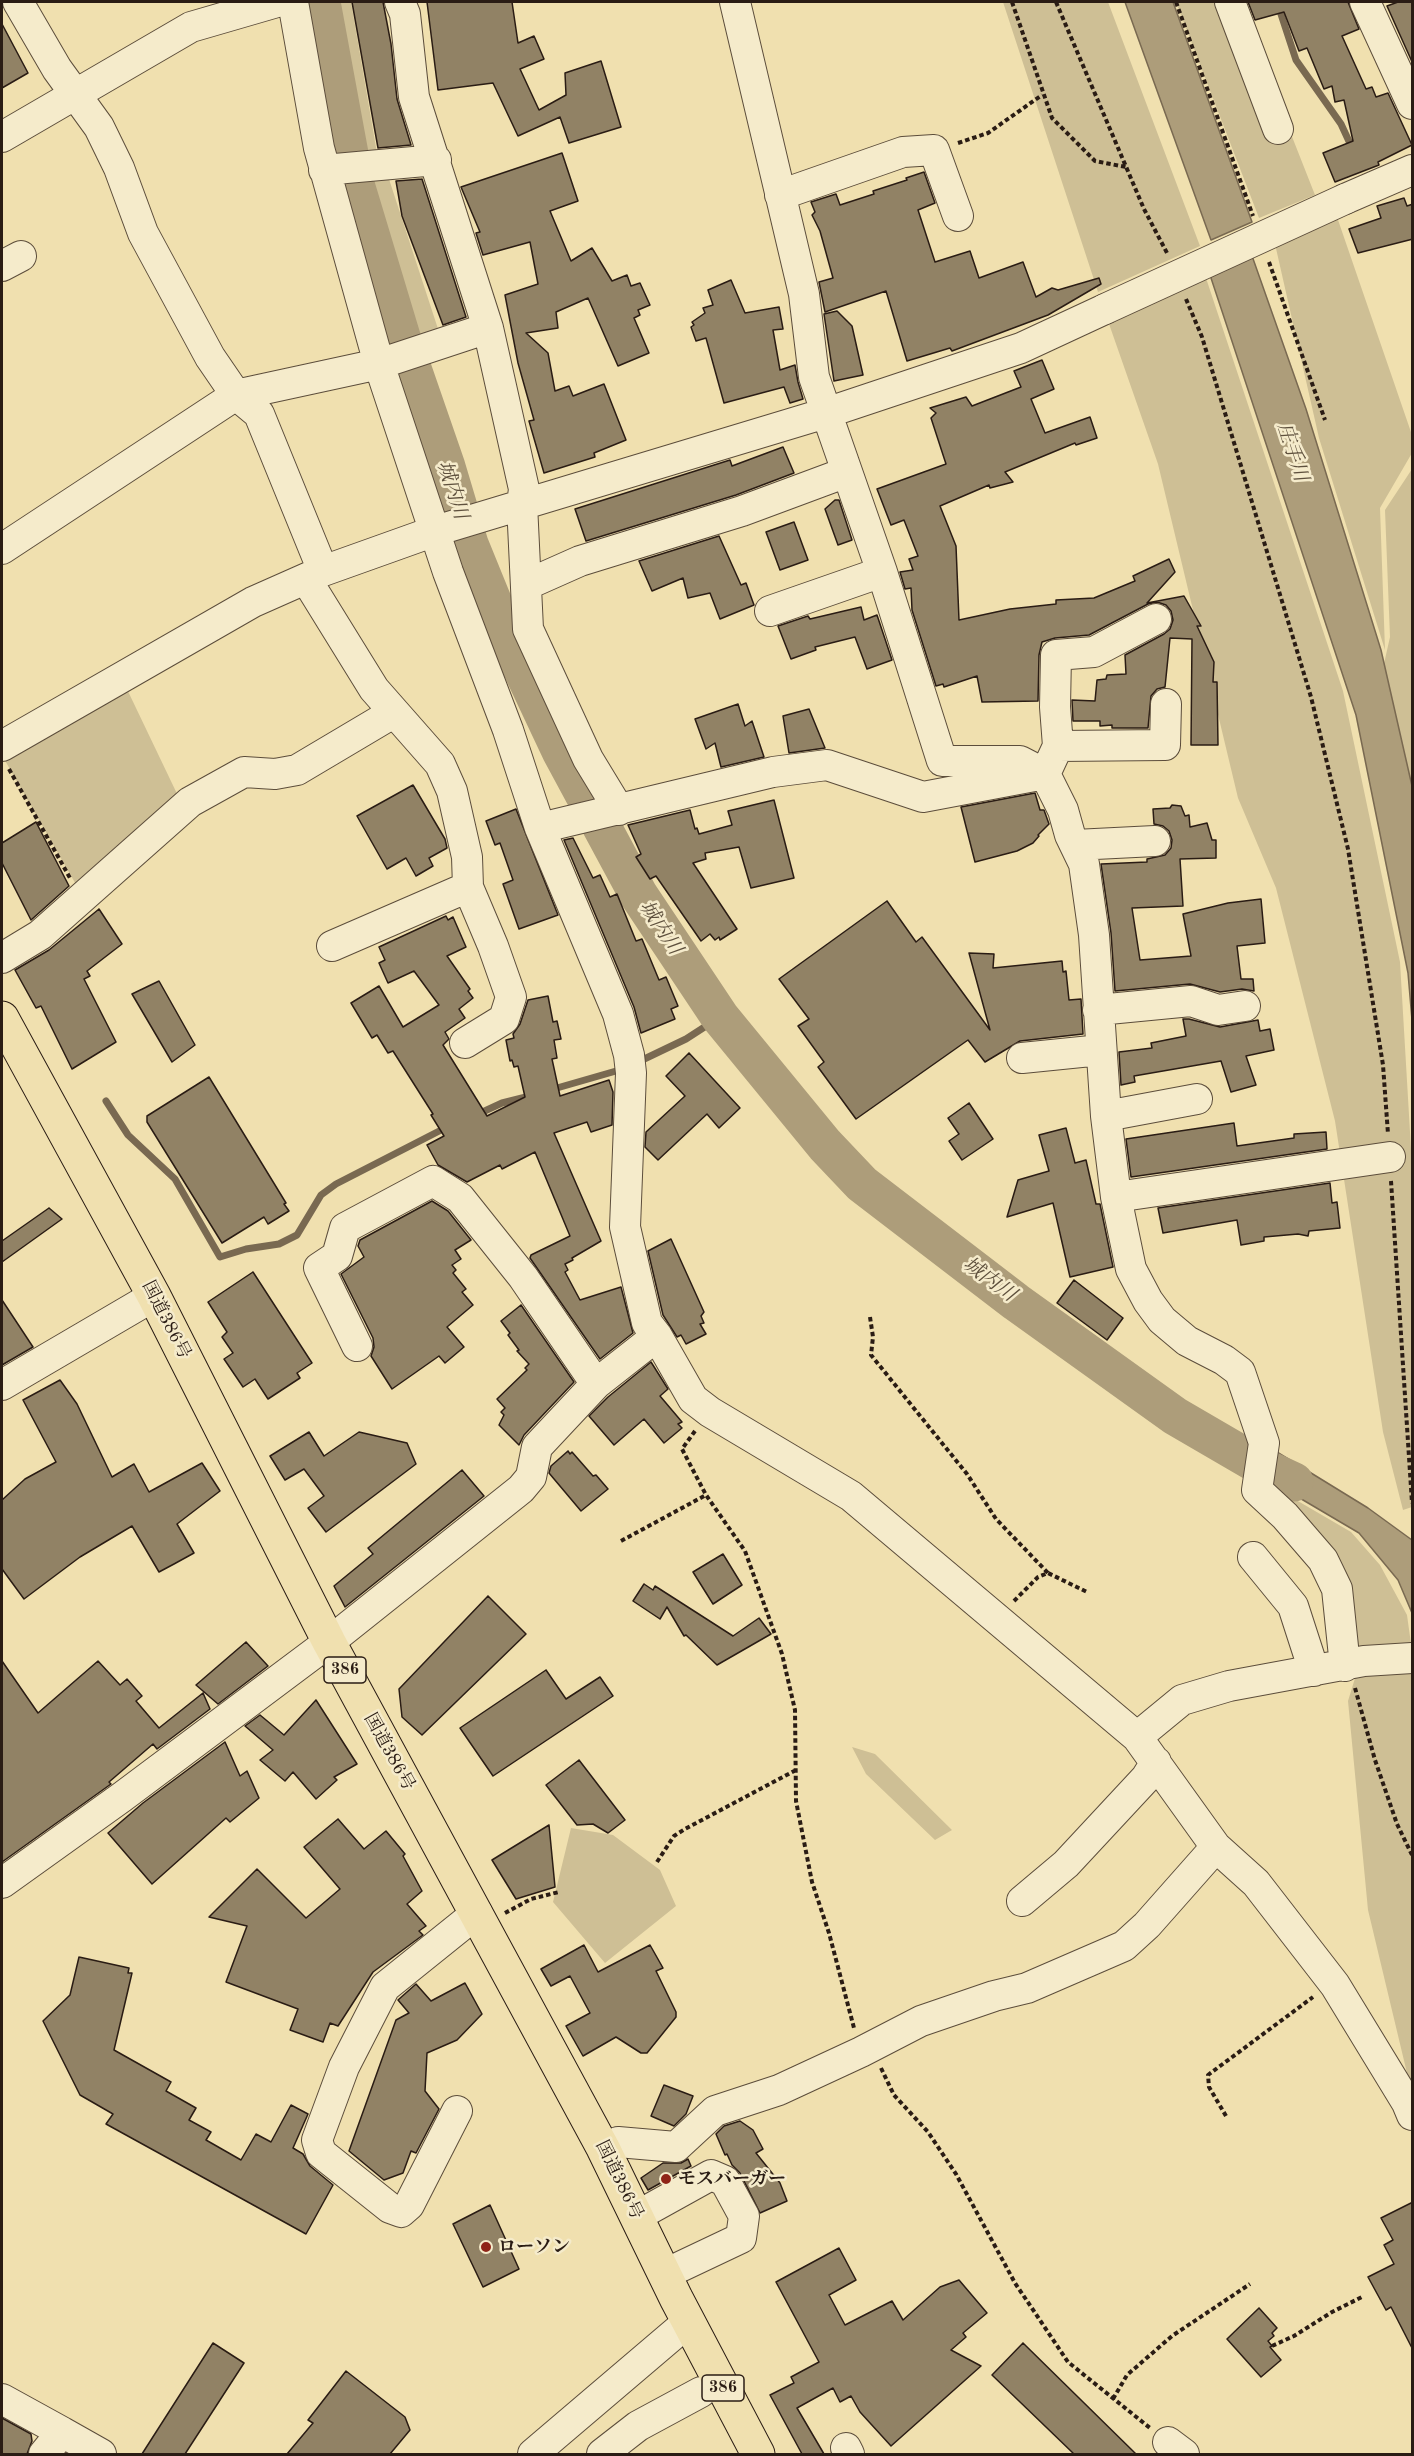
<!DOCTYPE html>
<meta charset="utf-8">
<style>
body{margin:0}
#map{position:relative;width:1414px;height:2456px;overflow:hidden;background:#f0e0af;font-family:"Old Standard TT",serif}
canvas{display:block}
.frame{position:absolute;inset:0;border:3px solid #2a1c14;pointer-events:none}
</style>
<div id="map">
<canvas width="1414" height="2456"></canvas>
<div class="frame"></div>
</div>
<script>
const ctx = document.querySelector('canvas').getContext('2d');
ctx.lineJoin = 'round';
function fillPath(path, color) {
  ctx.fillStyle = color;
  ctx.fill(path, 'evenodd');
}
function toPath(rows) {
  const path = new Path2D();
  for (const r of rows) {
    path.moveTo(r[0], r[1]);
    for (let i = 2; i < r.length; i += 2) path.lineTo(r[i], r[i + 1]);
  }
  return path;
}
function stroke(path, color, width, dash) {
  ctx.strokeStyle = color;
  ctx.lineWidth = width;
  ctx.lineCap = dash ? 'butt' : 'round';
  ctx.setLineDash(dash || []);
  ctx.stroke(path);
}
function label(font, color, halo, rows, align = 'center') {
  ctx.font = font + ' "Old Standard TT","Noto Serif JP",serif';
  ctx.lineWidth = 5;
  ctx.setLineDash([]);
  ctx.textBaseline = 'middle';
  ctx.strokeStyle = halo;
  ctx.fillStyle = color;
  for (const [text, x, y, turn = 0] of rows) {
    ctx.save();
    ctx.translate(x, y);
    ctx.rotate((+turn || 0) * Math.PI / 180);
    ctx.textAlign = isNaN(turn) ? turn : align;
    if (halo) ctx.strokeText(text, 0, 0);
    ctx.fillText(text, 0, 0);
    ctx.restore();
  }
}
const green = toPath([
 [333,2,351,2,378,159,362,159],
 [1003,2,1108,2,1200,246,1098,292],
 [1176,2,1239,2,1315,195,1259,218],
 [388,176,440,335,417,341,366,178],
 [1337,217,1412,435,1412,453,1380,508,1385,650,1319,438,1275,244],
 [1205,275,1343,691,1400,962,1412,1166,1412,1507,1403,1510,1383,1432,1335,1121,1276,888,1238,798,1158,464,1108,321],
 [1412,469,1412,835,1381,677,1390,637,1385,510],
 [125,685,180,800,78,888,3,757],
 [1267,1483,1351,1532,1380,1565,1407,1615,1412,1651,1353,1655,1343,1593],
 [1412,1668,1412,2094,1368,1910,1348,1701,1356,1675],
 [852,1747,875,1754,952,1830,935,1840,866,1774],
 [571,1828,613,1835,660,1870,676,1906,605,1963,553,1902]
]);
const water = toPath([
 [1125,2,1173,2,1252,222,1211,240,1125,2],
 [1251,253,1306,409,1381,650,1412,786,1412,1020,1408,973,1356,715,1209,272,1251,253],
 [1272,1449,1368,1508,1412,1540,1412,1613,1398,1580,1359,1533,1264,1477,1272,1449]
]);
const stream = toPath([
 [1277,2,1296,60,1341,124,1353,150],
 [638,1062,686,1039,720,1017],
 [550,1090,623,1069],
 [106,1101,128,1135,175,1179,220,1257,246,1249,279,1244,297,1235,321,1195,336,1184,447,1127],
 [476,1115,502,1103,534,1095]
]);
const river = toPath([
 [321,2,354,181,401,337,446,467,469,544,504,630,561,751,638,894,720,1017,825,1145,862,1184,1016,1302,1175,1416,1266,1469,1294,1482]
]);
const building = toPath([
 [352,2,383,2,391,44,397,99,411,145,378,148,352,2],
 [427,2,512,2,518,43,534,36,544,59,520,69,539,110,566,95,565,73,601,61,621,127,569,143,560,117,518,136,493,83,438,90,427,2],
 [1248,2,1348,2,1359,29,1342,36,1366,89,1372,87,1376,97,1388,93,1412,145,1378,162,1379,165,1335,182,1323,153,1353,141,1344,100,1335,102,1332,86,1324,89,1307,48,1299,51,1284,12,1255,20,1248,2],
 [1398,2,1413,2,1413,64,1387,6,1398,2],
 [2,24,28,73,2,88,2,24],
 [562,153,578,201,550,211,571,261,592,248,612,281,627,275,631,286,640,283,650,305,638,310,640,315,634,318,649,353,618,366,588,298,556,312,558,328,526,333,548,353,555,391,569,386,573,396,604,384,626,440,594,453,595,457,544,473,529,421,534,420,518,363,505,295,538,284,530,242,483,255,476,233,480,232,461,187,562,153],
 [924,172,935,203,918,210,935,262,970,251,979,278,1023,262,1036,297,1052,288,1058,290,1099,278,1101,284,1048,315,952,351,950,348,907,361,886,291,825,312,819,282,833,278,820,231,812,215,815,212,811,202,836,194,840,205,874,194,873,191,907,180,906,178,924,172],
 [422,179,466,317,443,325,402,216,396,181,422,179],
 [1404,198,1407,206,1413,204,1413,239,1358,253,1349,229,1381,218,1377,206,1404,198],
 [731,280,745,313,779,307,783,329,773,330,780,370,795,365,798,382,803,399,790,403,784,387,724,403,706,338,696,341,691,327,694,325,692,322,705,313,703,308,713,305,708,290,731,280],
 [837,311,852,326,863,375,834,381,824,314,837,311],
 [1042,360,1054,389,1031,399,1045,433,1090,417,1097,438,1076,445,1075,443,1005,472,1013,482,990,488,989,485,940,506,956,546,959,620,1010,609,1056,604,1056,600,1094,598,1135,581,1133,576,1169,559,1175,572,1147,603,1184,596,1201,626,1197,626,1214,662,1213,682,1217,682,1218,745,1191,745,1192,639,1170,638,1165,687,1157,689,1151,696,1148,728,1112,728,1112,725,1100,726,1100,721,1073,721,1072,700,1095,701,1097,680,1106,679,1107,675,1126,674,1125,655,1164,634,1170,629,1173,620,1171,611,1166,605,1157,602,1148,604,1089,635,1055,638,1042,642,1039,655,1038,701,982,702,977,676,944,687,943,684,936,686,912,610,911,588,905,589,900,572,913,570,909,559,918,556,904,520,891,525,877,489,946,464,931,418,936,413,930,408,966,397,972,406,1021,387,1014,371,1042,360],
 [783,447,794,473,736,495,586,541,575,509,730,460,732,466,783,447],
 [835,500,839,500,852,540,838,545,825,509,835,500],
 [794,522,808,560,780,570,766,532,794,522],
 [719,536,741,585,746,583,754,605,720,619,710,593,688,598,683,578,652,591,639,561,719,536],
 [861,607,864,620,877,615,892,660,867,669,855,637,815,647,816,650,791,659,778,626,808,616,810,619,861,607],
 [738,704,745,726,752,721,764,757,721,767,715,743,706,749,695,719,738,704],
 [809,709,825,748,789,753,783,716,809,709],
 [413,785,445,839,447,848,429,858,433,866,416,876,406,858,387,869,357,816,413,785],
 [1035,793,1040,810,1044,810,1049,824,1038,835,1039,836,1033,843,1017,851,975,862,961,807,1035,793],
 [774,800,794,878,751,888,739,847,705,853,706,859,693,863,737,929,720,940,719,937,715,940,710,934,701,941,656,876,650,879,636,857,641,854,628,825,690,810,695,829,697,828,699,834,732,825,728,811,774,800],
 [1172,805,1181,806,1185,816,1189,815,1190,827,1207,823,1212,840,1216,840,1216,858,1180,859,1183,906,1132,908,1140,960,1191,956,1183,914,1228,903,1261,899,1265,943,1237,946,1241,979,1253,979,1254,991,1242,989,1220,992,1190,984,1115,991,1111,933,1101,864,1147,862,1147,859,1165,855,1171,848,1172,840,1169,831,1163,826,1154,824,1153,809,1170,808,1172,805],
 [516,809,558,915,519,929,503,884,513,880,500,843,495,845,486,821,516,809],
 [36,822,69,886,31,920,2,863,2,843,36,822],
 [573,838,593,878,600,875,610,897,617,894,636,941,642,939,659,980,666,977,678,1006,671,1009,675,1019,641,1033,634,1007,564,840,573,838],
 [887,901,916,942,922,937,990,1030,969,953,994,954,993,968,1062,961,1063,972,1066,971,1069,1000,1081,999,1083,1034,1020,1041,985,1062,968,1040,856,1119,818,1067,824,1062,798,1026,809,1019,779,979,887,901],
 [99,909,122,944,87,971,90,976,84,979,116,1042,72,1069,41,1006,36,1008,15,970,49,950,99,909],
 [446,916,448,920,453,917,466,947,447,956,470,989,468,991,473,998,459,1009,465,1018,445,1032,449,1039,443,1045,487,1116,525,1097,518,1066,514,1067,512,1060,510,1061,506,1040,514,1038,513,1034,520,1024,528,1000,548,996,553,1022,557,1021,561,1039,554,1040,557,1058,552,1059,560,1096,609,1080,613,1092,612,1125,591,1132,587,1122,554,1133,601,1241,572,1258,573,1260,565,1264,568,1270,565,1272,580,1300,621,1287,633,1333,600,1359,530,1258,531,1255,570,1236,535,1152,502,1169,500,1165,467,1182,438,1165,427,1145,444,1136,431,1115,433,1114,393,1051,388,1053,377,1035,372,1038,351,1003,379,986,403,1027,439,1005,414,971,388,983,379,963,385,960,379,947,446,916],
 [159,981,195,1045,172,1062,132,994,159,981],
 [1183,1019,1189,1019,1220,1027,1258,1020,1260,1031,1270,1029,1274,1050,1246,1056,1256,1085,1231,1092,1221,1061,1134,1076,1135,1082,1121,1085,1119,1052,1152,1048,1151,1043,1186,1036,1183,1019],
 [689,1053,740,1108,719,1128,707,1114,658,1160,645,1147,646,1132,685,1096,666,1076,689,1053],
 [209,1077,286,1203,284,1204,289,1211,268,1224,264,1217,222,1243,147,1122,147,1116,209,1077],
 [969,1103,993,1139,962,1160,949,1141,959,1134,948,1118,969,1103],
 [1234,1123,1237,1146,1294,1138,1294,1134,1326,1132,1327,1149,1131,1177,1126,1139,1234,1123],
 [1066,1128,1075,1163,1086,1160,1096,1204,1100,1204,1113,1267,1070,1277,1053,1203,1007,1217,1018,1180,1049,1171,1039,1135,1066,1128],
 [1330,1183,1332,1203,1337,1202,1340,1228,1309,1231,1308,1236,1298,1234,1264,1237,1264,1241,1241,1245,1237,1220,1163,1233,1158,1208,1330,1183],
 [432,1201,448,1211,471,1240,455,1250,461,1259,452,1265,456,1270,453,1273,466,1289,462,1292,473,1305,447,1327,464,1347,445,1363,439,1356,392,1389,371,1356,374,1347,373,1338,341,1274,364,1257,358,1246,360,1240,432,1201],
 [49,1208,62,1219,2,1262,2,1241,49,1208],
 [671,1239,704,1312,701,1316,704,1323,700,1324,706,1334,686,1344,681,1335,677,1337,663,1315,648,1251,671,1239],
 [253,1272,312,1363,297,1373,300,1378,268,1399,255,1379,243,1387,224,1359,233,1353,222,1337,227,1332,208,1302,253,1272],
 [1074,1280,1123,1318,1107,1340,1057,1303,1074,1280],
 [2,1300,33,1347,2,1365,2,1300],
 [521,1305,574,1382,524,1435,519,1445,499,1425,504,1415,501,1412,505,1408,497,1399,527,1370,525,1368,529,1364,517,1351,519,1350,508,1335,510,1333,501,1321,521,1305],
 [651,1362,668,1389,660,1396,682,1422,678,1424,682,1428,664,1443,644,1419,614,1445,589,1416,608,1397,651,1362],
 [60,1380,77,1404,112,1477,134,1464,149,1492,202,1463,220,1491,177,1524,194,1553,174,1564,159,1572,132,1526,80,1557,24,1599,2,1569,2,1500,25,1479,56,1462,23,1400,60,1380],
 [309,1432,324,1456,359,1432,407,1443,416,1464,326,1532,308,1508,324,1496,304,1469,285,1480,270,1456,309,1432],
 [568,1451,570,1454,572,1452,593,1476,596,1475,608,1489,581,1511,549,1473,551,1466,568,1451],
 [462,1470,484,1496,345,1607,334,1586,373,1554,368,1548,462,1470],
 [723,1554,742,1585,713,1604,693,1572,723,1554],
 [644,1584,653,1590,655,1586,733,1636,759,1618,771,1634,717,1665,686,1635,684,1636,667,1607,660,1619,633,1601,644,1584],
 [488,1596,526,1634,422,1735,402,1717,399,1689,488,1596],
 [246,1642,268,1666,218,1704,196,1685,246,1642],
 [2,1661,38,1713,98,1661,120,1685,127,1679,142,1696,136,1701,159,1728,203,1693,210,1709,157,1749,153,1744,109,1782,111,1784,2,1862,2,1661],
 [546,1670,566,1699,600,1677,613,1696,493,1776,460,1728,546,1670],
 [316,1700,357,1764,334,1777,337,1780,316,1799,293,1772,285,1781,260,1760,273,1750,245,1726,260,1715,284,1735,316,1700],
 [225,1742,240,1776,247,1771,259,1798,230,1822,226,1818,152,1884,108,1833,143,1803,225,1742],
 [579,1760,625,1820,608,1833,593,1824,577,1825,546,1785,579,1760],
 [338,1819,364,1849,386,1831,405,1854,403,1856,422,1891,407,1904,426,1926,419,1931,423,1935,373,1972,338,2026,330,2023,323,2042,290,2030,298,2009,226,1982,247,1926,209,1917,257,1869,306,1918,340,1889,304,1847,338,1819],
 [549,1825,555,1887,516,1899,492,1860,549,1825],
 [584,1945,598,1972,650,1945,663,1968,656,1971,676,2012,676,2017,647,2053,641,2053,616,2037,583,2056,566,2026,590,2013,570,1976,551,1986,541,1969,584,1945],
 [79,1957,129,1968,128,1973,132,1973,114,2050,171,2082,166,2091,196,2108,189,2120,211,2132,206,2140,241,2160,256,2134,271,2142,291,2105,308,2114,293,2148,303,2154,310,2166,333,2185,306,2234,106,2124,113,2114,80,2095,43,2021,70,1995,79,1957],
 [465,1983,482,2014,457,2040,427,2053,425,2091,439,2109,416,2153,411,2151,403,2173,384,2180,349,2151,396,2020,409,2013,398,2000,416,1984,431,2001,465,1983],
 [664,2085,693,2096,686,2114,674,2126,651,2116,664,2085],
 [740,2121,753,2130,763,2149,756,2153,780,2183,787,2201,760,2213,740,2173,732,2165,727,2154,725,2155,716,2134,724,2126,740,2121],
 [688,2159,691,2166,648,2190,641,2178,663,2163,681,2163,688,2159],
 [1413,2202,1413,2350,1391,2307,1386,2310,1368,2277,1394,2264,1384,2245,1393,2240,1381,2218,1413,2202],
 [490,2205,519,2269,483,2287,453,2224,490,2205],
 [839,2248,856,2280,829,2295,845,2325,892,2301,903,2320,940,2287,959,2280,987,2313,963,2333,966,2337,951,2350,981,2366,891,2446,860,2412,851,2396,840,2402,833,2388,797,2408,824,2454,802,2454,770,2395,794,2383,791,2377,819,2362,776,2282,839,2248],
 [1259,2308,1277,2328,1272,2333,1274,2336,1268,2341,1272,2346,1270,2347,1281,2360,1261,2377,1227,2339,1259,2308],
 [213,2343,244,2363,185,2454,142,2454,213,2343],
 [1023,2343,1136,2454,1074,2454,992,2375,1023,2343],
 [346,2371,405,2417,410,2430,390,2454,287,2454,313,2423,308,2420,346,2371],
 [2,2418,31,2434,32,2441,27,2454,2,2454,2,2418]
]);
const path = toPath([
 [1012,2,1052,118,1095,161,1126,167],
 [1056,2,1144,209,1167,253],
 [1176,2,1253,216],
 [958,143,988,133,1042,95],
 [1269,262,1325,420],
 [1186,299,1202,337,1311,697,1348,849,1383,1065,1388,1134],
 [9,769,70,878],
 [1391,1181,1412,1503],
 [870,1317,873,1337,871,1355,967,1474,996,1519,1048,1573],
 [695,1431,682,1449,706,1495,745,1551,782,1654,795,1710,796,1801,812,1882,829,1933,854,2028],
 [621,1541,706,1495],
 [1014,1601,1038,1577,1048,1573,1087,1592],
 [1355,1688,1375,1760,1397,1824,1412,1855],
 [657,1862,674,1836,685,1829,796,1770],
 [505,1913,531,1899,559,1892],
 [881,2068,894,2095,928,2132,956,2174,1015,2283,1068,2362,1150,2428],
 [1226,2116,1209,2087,1208,2075,1313,1997],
 [1272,2346,1294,2336,1332,2312,1364,2296],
 [1113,2399,1127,2375,1172,2336,1250,2284]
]);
const minor = toPath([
 [18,2,57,69,99,127,119,168,143,233,210,357,236,395,259,414,323,571],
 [293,2,319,148,379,364,448,572,508,730,540,828,618,1014,629,1055,631,1073,625,1227,647,1323,657,1336,693,1399,710,1412,851,1496,1137,1737,1216,1847,1256,1883,1335,1985,1407,2103,1412,2115],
 [400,2,405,14,414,97,488,328,524,489,522,504,528,629,588,759,619,810],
 [735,2,804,294,814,377,882,572],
 [1230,2,1278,129],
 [1365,2,1412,104],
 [2,137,191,27,277,2],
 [324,170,436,160],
 [780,195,903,152,934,150,958,216],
 [1345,199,1412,170],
 [2,266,21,256],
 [2,549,236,395,379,364,488,328],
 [306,579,374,689,440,764,452,791,467,857,468,887,332,946],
 [526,585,580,561,742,511,847,472],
 [770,611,882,572,942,761,1020,761,1045,774,1063,810,1070,835,1084,864,1094,935,1106,1116,1116,1197,1131,1269,1148,1301,1162,1320,1187,1341,1224,1360,1240,1372,1264,1443,1257,1490,1285,1516,1323,1560,1337,1589,1345,1666],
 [2,746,253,602,323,571,435,531,826,413,1021,348,1105,309],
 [1058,746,1165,745,1166,704],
 [540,828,773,772,827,765,923,797,1045,774,1058,746,1055,707,1056,655,1094,652,1156,619],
 [1075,845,1155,841],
 [2,958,40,935,190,802,244,772,275,774,297,770,393,713],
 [1098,1010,1191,1001,1218,1010,1245,1006],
 [465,1043,504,1019,511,997,493,946,468,887],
 [1022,1058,1101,1050],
 [1106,1116,1197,1099],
 [1116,1197,1390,1157],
 [357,1346,319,1268,337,1256,345,1228,433,1181,460,1198,523,1277,596,1384],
 [2,1385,154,1296],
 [1253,1557,1293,1606,1314,1671],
 [1137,1737,1182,1700,1229,1686,1364,1661,1412,1658],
 [2,1883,122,1797,329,1642,521,1489,531,1477,537,1447,596,1384,657,1336],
 [1022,1901,1066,1864,1146,1778,1156,1762],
 [457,2111,409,2205,401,2212,390,2208,321,2153,317,2140,344,2067,385,1987,477,1913],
 [603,2148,618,2142,676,2147,715,2111,779,2090,861,2052,921,2021,994,1996,1027,1988,1124,1946,1147,1925,1216,1847],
 [637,2216,711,2175,725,2181,744,2216,741,2238,665,2274],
 [2,2399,62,2432],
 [1168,2442,1184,2454],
 [846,2448,849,2454],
 [44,2454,62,2432,101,2454],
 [533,2454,688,2322],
 [602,2454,638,2426,701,2392]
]);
const highway = toPath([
 [2,1018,154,1296,329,1642,603,2148,676,2298,758,2454]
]);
const minorBridge = toPath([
 [1105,309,1345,199]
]);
const markers = [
 [666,2179,6,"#8f2418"],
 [486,2247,6,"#8f2418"]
];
const shields = [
 [345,1670,42],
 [723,2388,42]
];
const shieldNames = [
 ["386",345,1670],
 ["386",723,2388]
];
const streetNames = [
 ["国道386号",166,1320,63],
 ["国道386号",389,1752,61],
 ["国道386号",619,2180,64]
];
const poiNames = [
 ["モスバーガー",678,2179],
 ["ローソン",498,2247]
];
const waterNames = [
 ["庄手川",1292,452,72],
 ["城内川",452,490,72],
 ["城内川",660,928,56],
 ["城内川",989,1280,36]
];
fillPath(green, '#cebf95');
fillPath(water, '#ad9d7a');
stroke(water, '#796951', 1.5);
stroke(stream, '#796951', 7);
stroke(river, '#ad9d7a', 39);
fillPath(building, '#918265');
stroke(building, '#2a1c14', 1.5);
stroke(minor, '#5c4d3b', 32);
stroke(highway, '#2a1c14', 35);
stroke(path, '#2a1c14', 4, [4.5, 3]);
stroke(minor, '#f5ebcb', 30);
stroke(highway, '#f0e0af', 33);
stroke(minorBridge, '#5c4d3b', 32, []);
stroke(minorBridge, '#f5ebcb', 30);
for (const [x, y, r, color] of markers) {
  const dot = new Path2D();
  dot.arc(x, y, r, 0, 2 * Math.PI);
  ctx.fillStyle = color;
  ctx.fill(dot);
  stroke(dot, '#f5ebcb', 2);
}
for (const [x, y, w] of shields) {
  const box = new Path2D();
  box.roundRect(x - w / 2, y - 13, w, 26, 4.5);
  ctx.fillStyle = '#f5ebcb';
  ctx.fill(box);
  stroke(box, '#2a1c14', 1.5);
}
label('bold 16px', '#2a1c14', null, shieldNames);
label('18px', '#2a1c14', '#f5ebcb', streetNames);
label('bold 18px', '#2a1c14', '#f5ebcb', poiNames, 'left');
label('italic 20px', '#5e503d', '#f5ebcb', waterNames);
</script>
